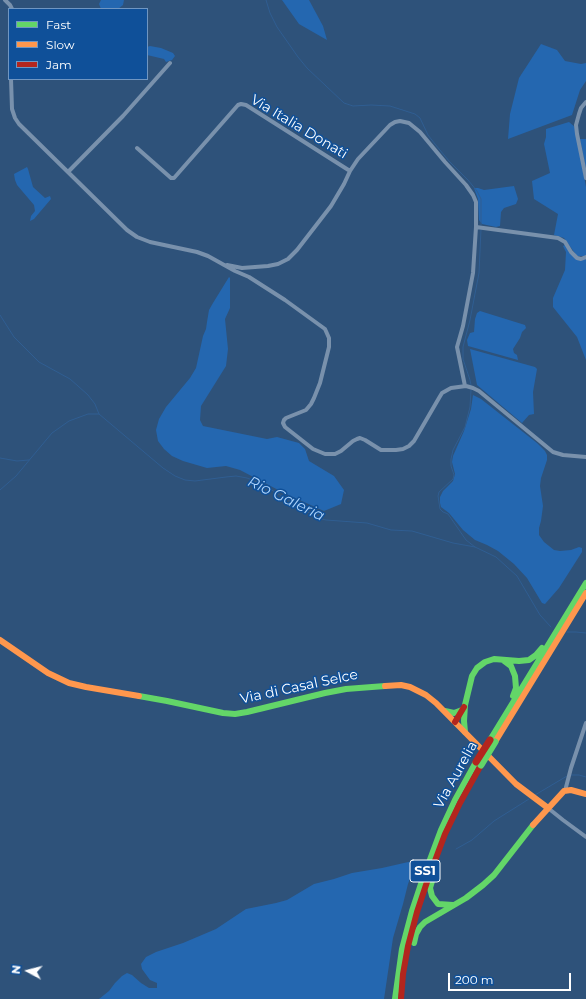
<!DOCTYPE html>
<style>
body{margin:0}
#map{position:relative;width:586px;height:999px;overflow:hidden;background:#2e527a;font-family:Montserrat,sans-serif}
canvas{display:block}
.legend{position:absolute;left:8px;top:8px;width:140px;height:72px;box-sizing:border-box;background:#0f5099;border:1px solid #6f96c2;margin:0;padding:5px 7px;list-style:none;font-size:12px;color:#fff}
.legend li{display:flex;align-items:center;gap:8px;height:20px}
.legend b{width:20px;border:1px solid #6f96c2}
.north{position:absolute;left:8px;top:951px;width:40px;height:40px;-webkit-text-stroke:3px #0f5099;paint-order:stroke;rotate:277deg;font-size:11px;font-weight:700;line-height:16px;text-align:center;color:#fff}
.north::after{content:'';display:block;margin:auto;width:14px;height:18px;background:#fff;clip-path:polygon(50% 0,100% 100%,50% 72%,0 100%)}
.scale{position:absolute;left:448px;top:973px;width:123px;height:18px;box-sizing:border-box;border:2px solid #fff;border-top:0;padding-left:5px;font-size:12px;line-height:14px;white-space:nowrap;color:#fff;-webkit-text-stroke:3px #0f5099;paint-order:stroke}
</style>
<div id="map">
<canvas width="586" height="999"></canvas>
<ul class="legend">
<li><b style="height:5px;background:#63d668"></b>Fast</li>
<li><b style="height:5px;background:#ff974d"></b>Slow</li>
<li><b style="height:5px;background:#b3261e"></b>Jam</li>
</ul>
<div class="north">N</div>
<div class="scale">200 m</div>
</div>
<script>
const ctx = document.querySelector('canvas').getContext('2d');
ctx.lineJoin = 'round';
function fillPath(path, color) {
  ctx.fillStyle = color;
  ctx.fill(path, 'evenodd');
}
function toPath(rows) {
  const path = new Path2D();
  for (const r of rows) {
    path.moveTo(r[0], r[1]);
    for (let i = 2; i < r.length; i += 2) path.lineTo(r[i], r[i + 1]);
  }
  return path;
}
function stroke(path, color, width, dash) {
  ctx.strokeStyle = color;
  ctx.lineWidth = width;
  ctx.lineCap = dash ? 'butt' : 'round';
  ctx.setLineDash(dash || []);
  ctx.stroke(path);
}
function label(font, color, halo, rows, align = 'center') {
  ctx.font = font + ' Montserrat,sans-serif';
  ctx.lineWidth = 3;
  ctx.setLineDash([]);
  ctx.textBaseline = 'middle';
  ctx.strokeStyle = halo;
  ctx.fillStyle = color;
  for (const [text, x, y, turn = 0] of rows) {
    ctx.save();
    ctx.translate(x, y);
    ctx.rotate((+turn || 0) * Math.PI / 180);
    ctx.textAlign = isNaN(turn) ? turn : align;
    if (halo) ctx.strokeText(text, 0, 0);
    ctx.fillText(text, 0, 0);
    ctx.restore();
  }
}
const green = toPath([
 [101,0,124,0,123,5,118,9,101,9,99,4],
 [282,0,309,0,323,26,327,40,299,24],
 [541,44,557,50,565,61,581,64,586,63,586,81,580,90,572,115,508,139,510,114,519,78],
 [150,46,161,48,173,53,175,56,172,60,166,62,164,59,147,55,147,47],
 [569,122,575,127,586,187,586,256,577,256,564,238,554,235,558,214,534,199,532,181,550,173,544,144,546,137,546,129],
 [580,139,586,139,586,170],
 [27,167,28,169,33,187,45,198,50,196,51,199,34,219,30,221,31,216,35,211,34,205,17,185,15,180,14,174],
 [514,186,518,199,516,204,504,208,501,212,500,226,496,227,482,224,479,220,478,199,474,188,478,188,484,190],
 [565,245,582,260,586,259,586,360,577,337,553,307,553,298,565,270,566,252,563,246],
 [229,277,230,278,230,308,225,319,228,349,226,366,201,406,200,420,203,426,267,439,277,437,299,443,305,449,309,461,334,476,344,490,341,504,324,511,284,493,240,470,226,466,207,468,183,461,172,456,164,449,158,441,156,430,159,419,166,407,190,378,196,368,203,336,206,329,207,322,209,310,213,303],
 [480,311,525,325,526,328,522,332,520,338,513,349,514,353,517,355,518,360,468,346,467,340,470,333,474,332,475,319,477,313],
 [470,349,535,367,537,369,533,392,534,414,529,415,522,423,477,385],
 [473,395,481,399,537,443,545,451,547,455,547,460,541,478,540,486,543,506,541,521,539,528,539,535,544,542,554,550,560,551,571,550,579,547,582,548,582,552,559,588,545,604,542,603,527,578,514,564,498,551,487,545,475,540,463,530,449,513,441,507,440,503,440,497,443,491,453,481,455,474,452,462,453,456,464,431,471,409],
 [417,860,408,884,403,904,393,938,384,999,99,999,109,991,115,983,122,976,127,973,132,975,141,983,149,988,157,988,157,983,150,980,142,969,141,964,146,957,156,952,183,943,216,929,246,909,276,903,287,900,314,884,334,879,352,873,382,868]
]);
const stream = toPath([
 [266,0,270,13,277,27,298,57,307,68,344,103,353,106,371,105,390,106,415,114,420,118,428,135,435,144,449,161,468,180,477,191,481,199,481,225],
 [0,315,14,337,39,362,70,379,78,386,88,395,95,404,99,414,163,468,175,476,185,480,195,481,226,477,236,476,247,478,262,484,311,514,322,519,326,520,367,523,391,530,412,531,453,543,475,547,496,557,517,576,540,615,551,627],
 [471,385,470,380,463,359,463,347,470,320,479,273,481,229],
 [471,390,470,407,465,427,453,450,451,459,451,466,454,475,453,479,439,492,438,496,440,509,443,512,448,514,466,540,475,547],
 [0,458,17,461,29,460],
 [0,490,16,476,52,433,69,421,88,414,99,414],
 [567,632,576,632,586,633],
 [570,775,579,775,586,777],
 [535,795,567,776],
 [456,849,472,840,494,821,529,799]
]);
const street = toPath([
 [5,0,10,5,12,9],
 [11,79,12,109,15,118,19,124,127,230,137,237,150,242,197,252,208,256,235,271,249,277,285,300,325,329,329,338,329,347,320,383,314,398,311,404,306,410,286,418,284,420,283,423,285,427,313,449,325,454,335,454,341,451,353,441,357,439,360,438,365,440,381,450,396,450,403,449,409,446,414,441,439,398,442,393,451,388,466,386,473,388,479,391,553,452,563,455,586,457],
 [586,102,581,108,579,114,576,125,577,134,586,178],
 [137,148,171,178,174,178,238,105,241,104,246,105,350,171],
 [68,172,123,116,170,63],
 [476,227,558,238,565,242,571,252,577,258,581,259,586,257],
 [227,265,242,268,268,266,278,264,288,259,297,250,331,206,344,184,350,171,358,159,390,125,395,122,400,121,409,123,420,132,445,162,466,185,473,195,476,202,476,227,473,273,463,326,457,347,465,386],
 [565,791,571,768,586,723],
 [548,808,563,820,586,837]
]);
const fast = toPath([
 [503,660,511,666,515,676,516,688,513,696],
 [139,696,167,701,223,713,235,714,247,712,325,693,346,689,385,686],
 [445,711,454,713,462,710],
 [465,732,464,721,465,705,472,676,477,668,485,662,494,659,519,661,529,660,536,655,542,648],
 [490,740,586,583],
 [433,878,430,888,432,896,438,904,453,905],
 [414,943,416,934,420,927,425,922,466,898,483,885,494,875,533,825],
 [395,999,402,949,412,911,422,881,441,830,455,800,476,762]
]);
const slow = toPath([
 [0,640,48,673,69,683,86,687,139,696],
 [385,686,401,685,410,687,426,695,436,703,516,784,548,808],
 [495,742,586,593],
 [533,825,564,791,571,790,586,794]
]);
const jam = toPath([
 [455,722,464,707],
 [401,999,403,974,408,946,417,912,427,882,445,834,460,803,481,765]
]);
const fastBridge = toPath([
 [481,765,495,742]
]);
const jamBridge = toPath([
 [476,762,490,740]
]);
const shields = [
 [425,871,30]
];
const shieldNames = [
 ["SS1",425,871]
];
const streetNames = [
 ["Via Italia Donati",299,127,31],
 ["Via di Casal Selce",299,687,-12],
 ["Via Aurelia",456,775,-61]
];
const waterNames = [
 ["Rio Galeria",286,499,26]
];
fillPath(green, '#2467b0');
stroke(stream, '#305e92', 1);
stroke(street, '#7991ac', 4);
stroke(fast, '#63d668', 6);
stroke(slow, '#ff974d', 6);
stroke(jam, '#b3261e', 6);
stroke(fastBridge, '#63d668', 7);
stroke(jamBridge, '#b3261e', 7);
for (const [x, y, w] of shields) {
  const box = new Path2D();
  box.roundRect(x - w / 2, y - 11, w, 22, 3);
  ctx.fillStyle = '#0f5099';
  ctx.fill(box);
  stroke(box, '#fff', 1);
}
label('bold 13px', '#fff', null, shieldNames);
label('14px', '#fff', '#0f5099', streetNames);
label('italic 15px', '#add3fb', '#0f5099', waterNames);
</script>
